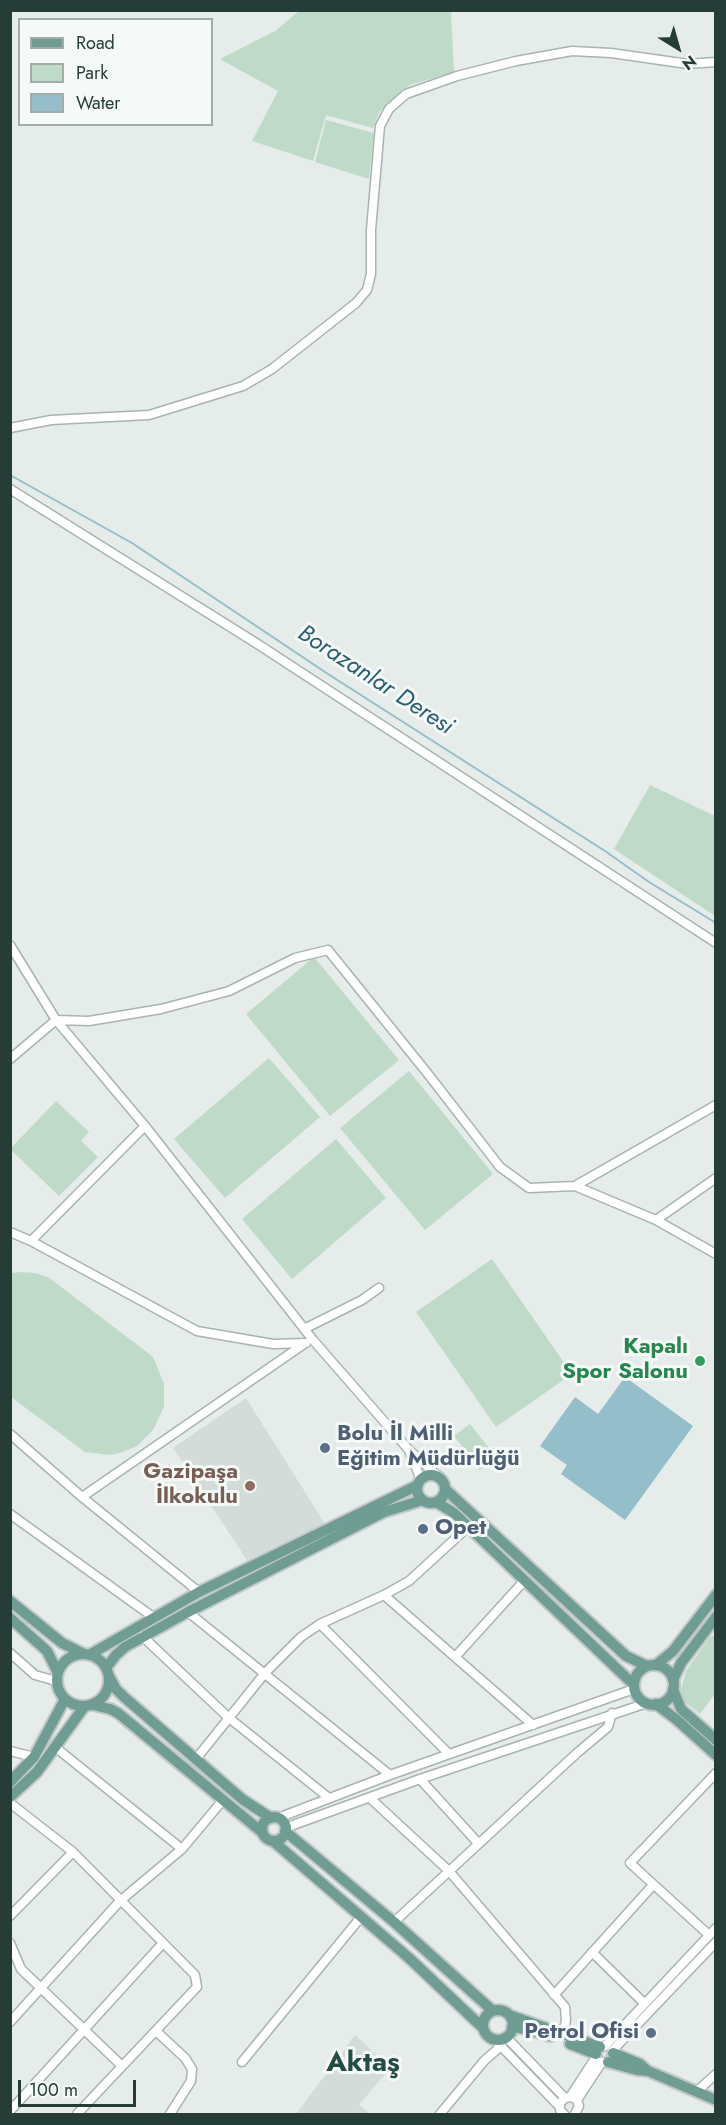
<!DOCTYPE html>
<meta charset="utf-8">
<style>
body{margin:0}
#map{position:relative;width:726px;height:2125px;overflow:hidden;background:#e5ece9;font-family:Jost,sans-serif}
canvas{display:block}
.frame{position:absolute;inset:0;border:12px solid #263c37;pointer-events:none}
.legend{position:absolute;left:18px;top:18px;width:195px;height:108px;box-sizing:border-box;background:#f5f9f7;border:2px solid #a2adaa;margin:0;padding:8px 10px;list-style:none;font-size:18px;color:#263c37}
.legend li{display:flex;align-items:center;gap:12px;height:30px}
.legend b{width:30px;border:2px solid #a2adaa}
.north{position:absolute;left:648px;top:18px;width:60px;height:60px;-webkit-text-stroke:4px #f5f9f7;paint-order:stroke;rotate:143deg;font-size:16px;font-weight:700;line-height:24px;text-align:center;color:#263c37}
.north::after{content:'';display:block;margin:auto;width:21px;height:27px;background:#263c37;clip-path:polygon(50% 0,100% 100%,50% 72%,0 100%)}
.scale{position:absolute;left:18px;top:2080px;width:118px;height:27px;box-sizing:border-box;border:3px solid #263c37;border-top:0;padding-left:8px;font-size:18px;line-height:21px;white-space:nowrap;color:#263c37;-webkit-text-stroke:4px #f5f9f7;paint-order:stroke}
</style>
<div id="map">
<canvas width="726" height="2125"></canvas>
<div class="frame"></div>
<ul class="legend">
<li><b style="height:8px;background:#6f9c93"></b>Road</li>
<li><b style="height:16px;background:#c0dac9"></b>Park</li>
<li><b style="height:16px;background:#94beca"></b>Water</li>
</ul>
<div class="north">N</div>
<div class="scale">100 m</div>
</div>
<script>
const ctx = document.querySelector('canvas').getContext('2d');
ctx.lineJoin = 'round';
function fillPath(path, color) {
  ctx.fillStyle = color;
  ctx.fill(path, 'evenodd');
}
function toPath(rows) {
  const path = new Path2D();
  for (const r of rows) {
    if (r.length === 3) {
      path.moveTo(r[0] + r[2], r[1]);
      path.arc(r[0], r[1], r[2], 0, 2 * Math.PI);
      continue;
    }
    path.moveTo(r[0], r[1]);
    for (let i = 2; i < r.length; i += 2) path.lineTo(r[i], r[i + 1]);
  }
  return path;
}
function stroke(path, color, width, dash) {
  ctx.strokeStyle = color;
  ctx.lineWidth = width;
  ctx.lineCap = dash ? 'butt' : 'round';
  ctx.setLineDash(dash || []);
  ctx.stroke(path);
}
function label(font, color, halo, rows, align = 'center') {
  ctx.font = font + ' Jost,sans-serif';
  ctx.lineWidth = 6;
  ctx.setLineDash([]);
  ctx.textBaseline = 'middle';
  ctx.strokeStyle = halo;
  ctx.fillStyle = color;
  for (const [text, x, y, turn = 0] of rows) {
    ctx.save();
    ctx.translate(x, y);
    ctx.rotate((+turn || 0) * Math.PI / 180);
    ctx.textAlign = isNaN(turn) ? turn : align;
    if (halo) ctx.strokeText(text, 0, 0);
    ctx.fillText(text, 0, 0);
    ctx.restore();
  }
}
const built = toPath([
 [246,1398,325,1524,247,1560,173,1448],
 [355,2035,390,2068,359,2105,371,2114,296,2114]
]);
const green = toPath([
 [299,11,451,11,454,72,410,85,380,111,373,128,326,115,313,161,252,141,278,91,220,59,275,31],
 [326,120,374,133,369,179,315,162],
 [650,785,715,816,715,916,614,849],
 [314,957,399,1060,330,1116,246,1014],
 [269,1058,320,1117,225,1198,174,1139],
 [409,1071,493,1174,425,1230,340,1128],
 [56,1101,89,1132,81,1141,98,1157,59,1196,10,1149],
 [336,1139,386,1198,292,1279,242,1219],
 [492,1259,572,1374,496,1427,416,1312],
 [21,1272,34,1273,48,1277,152,1356,155,1361,164,1384,164,1407,153,1430,137,1446,123,1452,110,1455,85,1452,11,1397,11,1273],
 [470,1424,496,1457,480,1470,454,1436],
 [715,1635,715,1694,700,1714,685,1702,681,1689,686,1671,710,1637]
]);
const water = toPath([
 [625,1377,693,1426,625,1520,561,1474,567,1465,540,1446,575,1397,598,1414]
]);
const stream = toPath([
 [10,475,132,543,328,674,605,851,649,882,716,923]
]);
const minor = toPath([
 [10,428,51,420,149,415,243,386,272,369,356,303,367,290,371,274,371,230,380,126,389,109,406,94,457,76,516,61,572,51,611,53,688,64,716,62],
 [10,489,256,643,716,943],
 [10,945,56,1020,145,1126,313,1340,409,1450,439,1477],
 [10,1059,56,1020,89,1021,161,1009,229,991,295,958,328,950,428,1074,500,1167,529,1188,575,1186,656,1220,716,1254],
 [575,1186,716,1105],
 [656,1220,716,1178],
 [10,1232,31,1241,145,1126],
 [31,1241,197,1331,273,1344,306,1343],
 [304,1329,362,1300,379,1288],
 [10,1434,82,1497,199,1592],
 [410,1453,421,1480],
 [82,1497,304,1344],
 [10,1514,153,1617],
 [384,1595,533,1725],
 [188,1612,390,1775],
 [320,1624,449,1754],
 [142,1636,229,1718,329,1798],
 [10,1653,35,1675,56,1681],
 [456,1656,524,1581],
 [55,1747,182,1849],
 [10,1751,34,1757],
 [196,1759,265,1673,301,1637,320,1624,384,1595,409,1581,468,1527],
 [420,1779,478,1843],
 [370,1798,449,1871,565,2007,566,2020,563,2035],
 [10,1803,73,1852,195,1975,197,1987,77,2114],
 [278,1818,390,1775,634,1689],
 [285,1828,420,1779,647,1703],
 [10,1916,73,1852],
 [394,1922,577,1753,608,1727,612,1713],
 [709,1935,630,1863,716,1773],
 [10,1943,21,1969,122,2066],
 [592,1952,644,2003],
 [554,1995,653,1885],
 [10,2022,120,1901,182,1849,223,1800],
 [156,2031,185,2058,192,2069,191,2081,170,2114],
 [506,2037,565,2098],
 [494,2039,560,2107],
 [605,2046,716,1928],
 [612,2051,716,1942],
 [242,2062,361,1917],
 [696,2092,716,2074],
 [573,2098,577,2100,579,2106,575,2114],
 [577,2100,602,2062],
 [10,2111,163,1943],
 [440,2114,484,2061,501,2046],
 [564,2114,560,2110,560,2103,565,2098,570,2097,596,2057]
]);
const major = toPath([
 [431,1489,14],
 [445,1489,626,1656,647,1666],
 [436,1502,454,1513,634,1685],
 [10,1601,62,1643,84,1654],
 [10,1618,47,1651,58,1673],
 [83,1680,26],
 [89,1655,199,1592,418,1485],
 [656,1665,673,1651,716,1595],
 [654,1685,20],
 [106,1668,116,1655,125,1647,188,1612,384,1512,423,1500],
 [109,1676,116,1689,124,1697,242,1799,271,1818],
 [673,1680,681,1663,716,1617],
 [673,1689,681,1709,716,1740],
 [656,1704,677,1720,716,1755],
 [93,1705,110,1709,118,1713,263,1833],
 [10,1782,34,1757,65,1699],
 [10,1797,37,1772,84,1707],
 [274,1829,12],
 [285,1831,394,1922,493,2011],
 [273,1841,409,1958,483,2028],
 [498,2025,15],
 [509,2015,600,2047],
 [512,2027,526,2029,550,2036],
 [570,2044,596,2054],
 [608,2062,637,2070,648,2071,640,2064,613,2053],
 [648,2071,716,2100]
]);
const markers = [
 [700,1361,6,"#2e9e5b"],
 [325,1448,6,"#5c6f8a"],
 [250,1486,6,"#8d6e63"],
 [423,1529,6,"#5c6f8a"],
 [651,2033,6,"#5c6f8a"]
];
const leisureNames = [
 ["Kapalı",688,1348],
 ["Spor Salonu",688,1373]
];
const serviceNames = [
 ["Bolu İl Milli",337,1435],
 ["Eğitim Müdürlüğü",337,1460],
 ["Opet",435,1529],
 ["Petrol Ofisi",639,2033,"right"]
];
const educationNames = [
 ["Gazipaşa",238,1473],
 ["İlkokulu",238,1498]
];
const waterNames = [
 ["Borazanlar Deresi",375,681,33]
];
const districtNames = [
 ["Aktaş",363,2064]
];
fillPath(built, '#d3dcd8');
fillPath(green, '#c0dac9');
fillPath(water, '#94beca');
stroke(stream, '#94beca', 2);
stroke(minor, '#a8b4b0', 11);
stroke(major, '#c2c8c7', 14);
stroke(minor, '#fff', 8);
stroke(major, '#6f9c93', 10);
for (const [x, y, r, color] of markers) {
  const dot = new Path2D();
  dot.arc(x, y, r, 0, 2 * Math.PI);
  ctx.fillStyle = color;
  ctx.fill(dot);
  stroke(dot, '#f5f9f7', 2);
}
label('bold 22px', '#27864d', '#f5f9f7', leisureNames, 'right');
label('bold 22px', '#4e5e75', '#f5f9f7', serviceNames, 'left');
label('bold 22px', '#785e54', '#f5f9f7', educationNames, 'right');
label('italic 24px', '#275f70', '#f5f9f7', waterNames);
label('bold 28px', '#244b44', '#f5f9f7', districtNames);
</script>
